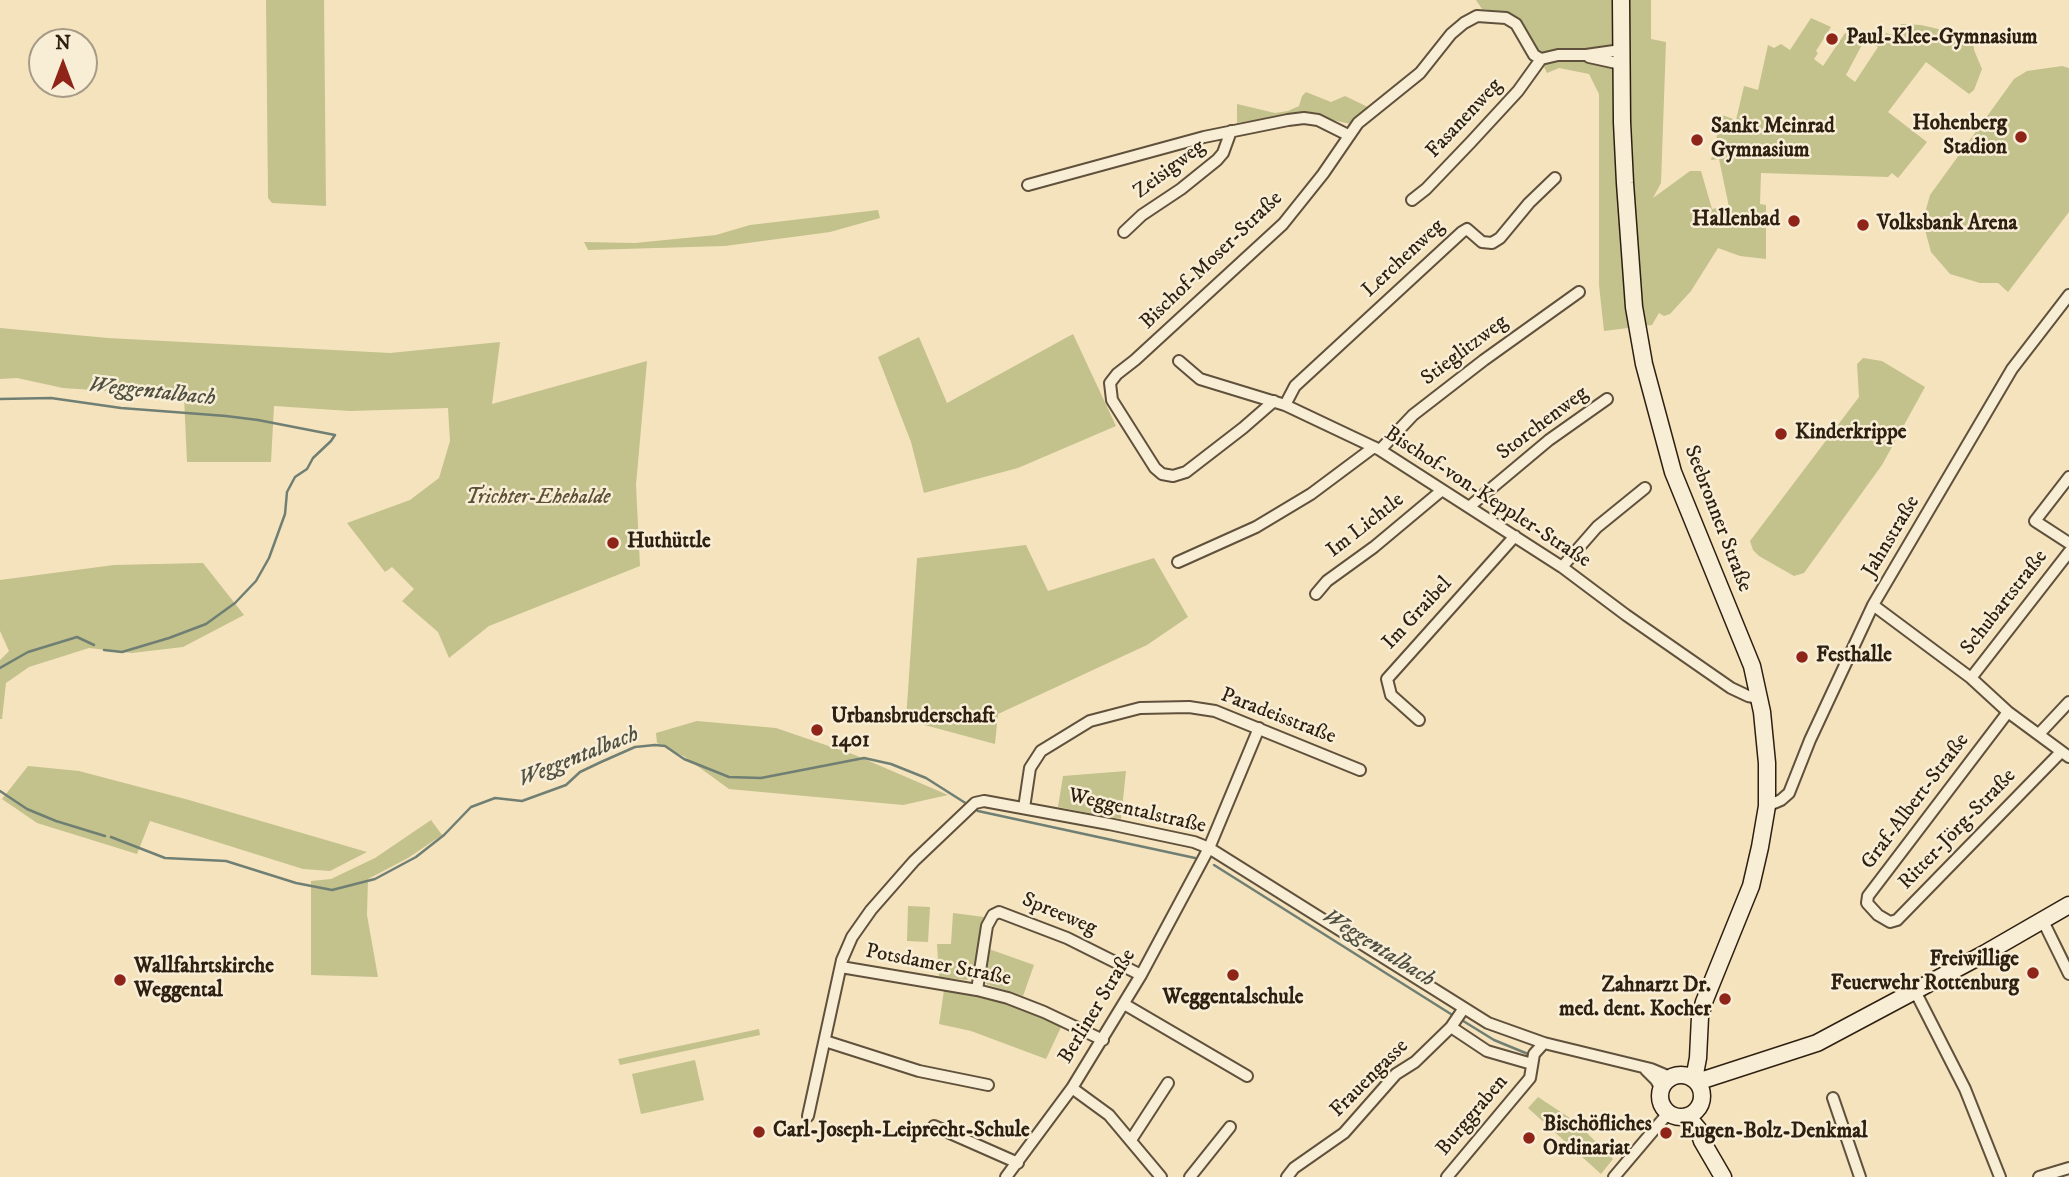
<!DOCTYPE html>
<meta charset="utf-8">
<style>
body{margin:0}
#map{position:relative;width:2069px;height:1177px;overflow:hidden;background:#f5e3be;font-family:"IM FELL DW Pica",serif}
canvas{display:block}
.north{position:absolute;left:28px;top:28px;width:70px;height:70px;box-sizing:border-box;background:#f8edd5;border:2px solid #a79b87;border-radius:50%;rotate:0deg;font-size:19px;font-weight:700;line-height:28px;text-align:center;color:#2e2011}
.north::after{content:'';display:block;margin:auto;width:24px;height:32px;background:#8f2418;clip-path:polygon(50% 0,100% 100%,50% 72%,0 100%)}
</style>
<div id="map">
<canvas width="2069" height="1177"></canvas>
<div class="north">N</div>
</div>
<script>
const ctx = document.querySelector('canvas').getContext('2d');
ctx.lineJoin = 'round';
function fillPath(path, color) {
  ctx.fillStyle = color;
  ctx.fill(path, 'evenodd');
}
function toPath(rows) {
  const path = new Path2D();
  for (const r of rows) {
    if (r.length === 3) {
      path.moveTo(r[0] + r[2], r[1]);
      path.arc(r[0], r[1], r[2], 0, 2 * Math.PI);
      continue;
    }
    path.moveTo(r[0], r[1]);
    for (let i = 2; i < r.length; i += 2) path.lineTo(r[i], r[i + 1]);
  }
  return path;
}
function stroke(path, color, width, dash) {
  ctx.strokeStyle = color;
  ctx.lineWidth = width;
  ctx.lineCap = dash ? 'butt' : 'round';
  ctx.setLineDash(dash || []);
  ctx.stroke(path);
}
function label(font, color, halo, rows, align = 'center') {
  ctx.font = font + ' "IM FELL DW Pica",serif';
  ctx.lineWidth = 5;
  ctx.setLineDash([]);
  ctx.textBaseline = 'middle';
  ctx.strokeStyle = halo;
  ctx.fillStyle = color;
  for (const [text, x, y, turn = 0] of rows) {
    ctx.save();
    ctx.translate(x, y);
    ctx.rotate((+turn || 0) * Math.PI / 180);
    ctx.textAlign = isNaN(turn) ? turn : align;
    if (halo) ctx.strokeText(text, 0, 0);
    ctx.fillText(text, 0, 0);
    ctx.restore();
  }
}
const green = toPath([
 [266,0,324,0,326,206,272,203,268,198],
 [1476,0,1651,0,1651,39,1666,42,1661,183,1653,198,1690,171,1701,171,1712,209,1717,208,1718,215,1730,212,1719,159,1711,160,1722,115,1736,120,1744,86,1758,90,1768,45,1774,48,1781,44,1790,50,1811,18,1831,27,1816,51,1818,53,1814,59,1823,66,1845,33,1864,41,1846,75,1855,82,1878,47,1870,42,1872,38,1881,42,1886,33,1897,36,1901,24,1921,25,1973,37,1974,50,1982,69,1974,90,1969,94,1926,62,1888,112,1927,142,1898,178,1892,173,1888,177,1761,173,1760,204,1766,205,1766,259,1740,256,1718,248,1691,291,1670,314,1664,316,1659,313,1652,325,1604,331,1599,285,1599,94,1589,74,1559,68,1547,73,1522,21,1503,12,1482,9],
 [2062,66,2069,68,2069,212,2008,292,1998,283,1980,283,1950,274,1931,252,1925,230,1925,213,1930,195,2014,79,2027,71],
 [1306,92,1331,102,1345,96,1370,108,1350,124,1303,113,1237,123,1237,104,1275,113,1288,111,1299,106,1302,96],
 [878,210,880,218,830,232,725,246,588,250,584,242,635,243,716,235,750,225],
 [0,328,108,338,390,353,500,342,492,404,647,361,636,485,640,566,489,626,449,658,438,632,402,601,414,589,392,567,385,572,347,523,410,500,439,478,450,441,448,408,350,411,274,406,271,462,187,462,184,396,63,388,17,378,0,379],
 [1073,334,1116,426,1018,468,924,493,911,442,878,357,919,337,947,403],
 [1863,358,1882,361,1925,387,1882,465,1804,573,1794,576,1759,556,1753,550,1750,541,1859,397,1857,364],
 [1026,545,1048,591,1154,558,1188,617,1147,645,998,714,995,744,906,720,917,558],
 [203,563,244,615,183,647,132,653,89,648,29,667,6,683,2,719,0,719,0,660,9,651,0,631,0,580,114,565],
 [697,721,776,728,855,755,948,795,903,805,729,789,685,757,657,743,656,733],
 [28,766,79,771,189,800,367,852,330,871,303,869,150,821,137,854,37,823,2,799],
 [1126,771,1121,819,1058,807,1063,776],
 [431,820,442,835,408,858,368,879,367,915,378,977,311,975,311,881,331,879,375,858],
 [908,906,930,907,928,942,907,941],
 [953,913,984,917,974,974,967,980,939,977,937,944,951,944],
 [989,949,1034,965,1023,996,986,984,985,976],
 [944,990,985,997,1027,1009,1062,1025,1046,1059,971,1031,939,1024],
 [759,1029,760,1035,620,1065,618,1059],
 [695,1060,704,1100,641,1114,632,1074],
 [1538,1097,1576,1122,1613,1159,1601,1174,1528,1108]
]);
const stream = toPath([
 [0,399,51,398,121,408,226,416,258,420,335,435,331,441,313,458,307,469,295,477,287,492,285,514,269,558,256,581,235,603,206,624,169,638,122,652,104,650],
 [0,668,28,652,77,637,94,645],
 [0,791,27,809,56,821,105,836],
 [973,807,978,811,1195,858],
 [111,837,165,858,226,861,296,883,332,890,375,879,416,857,444,835,471,807,495,798,522,801,566,785,580,772,601,762,635,747,655,745,665,746,684,759,729,777,761,778,864,758,891,764,926,778,967,804],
 [1214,865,1454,1016],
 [1460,1019,1494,1040,1528,1054]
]);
const street = toPath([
 [1589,57,1621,64],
 [1028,185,1204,137,1288,120,1304,118,1318,120,1348,135],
 [1412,200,1426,189,1471,142,1518,91,1541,59],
 [1124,232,1142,215,1181,189,1217,160,1223,153,1231,131],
 [1179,361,1200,379,1285,405,1380,450,1562,567,1626,615,1731,688,1748,696,1759,698],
 [1274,401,1243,428,1186,472,1173,476,1162,474,1155,468,1112,400,1110,383,1117,374,1135,360,1283,224,1323,174,1358,123,1420,73,1451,34,1464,23,1477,16,1506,18,1516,24,1534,55,1541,59,1558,55,1586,55,1621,50],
 [1285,405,1295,386,1462,232,1467,229,1482,242,1492,243,1500,238,1529,203,1555,178],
 [1380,450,1413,415,1484,360,1579,292],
 [2069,477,2035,521,2069,543],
 [1469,507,1549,440,1607,399],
 [1178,562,1256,527,1311,494,1374,447],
 [1562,567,1597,527,1645,488],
 [1316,594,1327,581,1374,547,1441,491],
 [1873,605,1971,678,2008,712,2069,757],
 [1971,678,2069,552],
 [2008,712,1868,896,1867,903,1878,915,1890,922,1897,920,2061,752],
 [1419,720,1391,695,1387,679,1515,536],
 [2039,734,2069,702],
 [1767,806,1781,800,1789,793,1810,740,1873,605,2012,369,2069,295],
 [1024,808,1030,768,1041,751,1090,721,1140,708,1189,707,1215,711,1360,770],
 [2043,921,2069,974],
 [841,967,977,990,1008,998,1044,1012,1103,1040],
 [977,990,987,926,993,915,999,912,1067,938,1141,975],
 [1915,991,1965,1089,2000,1177],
 [1124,1004,1247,1076],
 [1451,1027,1487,1051,1532,1064],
 [825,1041,919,1071,988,1085],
 [1646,1070,1656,1080,1661,1089],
 [1072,1088,1109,1115,1161,1177],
 [1833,1098,1860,1177],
 [808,1116,842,960,852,937,871,910,914,861,975,803,984,801,1109,824,1194,842,1209,848,1488,1023,1544,1043,1651,1069,1670,1077],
 [934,1126,1018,1163],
 [1131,1140,1168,1083],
 [1006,1177,1072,1088,1141,975,1209,848,1259,728],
 [1190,1177,1230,1127],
 [1287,1177,1294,1168,1344,1133,1396,1074,1415,1062,1451,1027,1464,1008],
 [1447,1177,1530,1078,1534,1054,1544,1043],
 [1614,1177,1664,1118,1672,1115],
 [2039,1177,2069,1168]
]);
const secondary = toPath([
 [1621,0,1622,122,1625,183,1634,307,1644,364,1673,472,1752,666,1762,712,1767,763,1767,806,1760,847,1751,886,1704,1002,1700,1017,1698,1058,1694,1079],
 [1681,1096,21],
 [1697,1082,1817,1043,1984,954,2069,905],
 [1687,1116,1698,1129,1702,1141,1723,1177]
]);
const markers = [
 [1832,39,7,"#8f2418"],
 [2021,137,7,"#8f2418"],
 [1697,140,7,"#8f2418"],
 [1794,221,7,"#8f2418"],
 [1863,225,7,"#8f2418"],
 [1781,434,7,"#8f2418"],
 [613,543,7,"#8f2418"],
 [1802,657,7,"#8f2418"],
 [817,730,7,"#8f2418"],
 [2033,973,7,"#8f2418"],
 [1233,975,7,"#8f2418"],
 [120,980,7,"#8f2418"],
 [1725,999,7,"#8f2418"],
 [759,1132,7,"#8f2418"],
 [1666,1133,7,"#8f2418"],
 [1529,1138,7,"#8f2418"]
];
const poiNames = [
 ["Paul-Klee-Gymnasium",1846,39],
 ["Hohenberg",2007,125,"right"],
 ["Stadion",2007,149,"right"],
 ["Sankt Meinrad",1711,128],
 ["Gymnasium",1711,152],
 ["Hallenbad",1780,221,"right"],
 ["Volksbank Arena",1877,225],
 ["Kinderkrippe",1795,434],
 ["Huthüttle",627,543],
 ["Festhalle",1816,657],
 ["Urbansbruderschaft",831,718],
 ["1401",831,742],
 ["Freiwillige",2019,961,"right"],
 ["Feuerwehr Rottenburg",2019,985,"right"],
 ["Wallfahrtskirche",134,968],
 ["Weggental",134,992],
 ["Zahnarzt Dr.",1711,987,"right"],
 ["med. dent. Kocher",1711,1011,"right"],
 ["Weggentalschule",1233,999,"center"],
 ["Bischöfliches",1543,1126],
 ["Ordinariat",1543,1150],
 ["Carl-Joseph-Leiprecht-Schule",773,1132],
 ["Eugen-Bolz-Denkmal",1680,1133]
];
const streetNames = [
 ["Fasanenweg",1465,119,-47],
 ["Zeisigweg",1170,170,-37],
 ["Lerchenweg",1404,259,-43],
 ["Bischof-Moser-Straße",1212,261,-44],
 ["Stieglitzweg",1465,351,-37],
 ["Storchenweg",1543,424,-37],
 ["Bischof-von-Keppler-Straße",1487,498,33],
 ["Seebronner Straße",1717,519,69],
 ["Im Lichtle",1366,526,-38],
 ["Jahnstraße",1892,537,-59],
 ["Schubartstraße",2005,603,-52],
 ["Im Graibel",1418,614,-47],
 ["Paradeisstraße",1278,717,21],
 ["Graf-Albert-Straße",1916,802,-53],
 ["Weggentalstraße",1137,812,13],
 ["Ritter-Jörg-Straße",1958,830,-46],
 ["Spreeweg",1059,915,23],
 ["Potsdamer Straße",938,966,11],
 ["Berliner Straße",1098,1007,-59],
 ["Frauengasse",1370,1079,-45],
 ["Burggraben",1473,1116,-50]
];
const parkNames = [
 ["Trichter-Ehehalde",538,499]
];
const waterNames = [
 ["Weggentalbach",152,393,6],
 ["Weggentalbach",579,758,-22],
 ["Weggentalbach",1378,949,32]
];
fillPath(green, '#c3c18c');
stroke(stream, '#707f73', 2.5);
stroke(street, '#60513c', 14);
stroke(secondary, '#2e2011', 19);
stroke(street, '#f8edd5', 10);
stroke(secondary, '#f8edd5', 16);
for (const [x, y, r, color] of markers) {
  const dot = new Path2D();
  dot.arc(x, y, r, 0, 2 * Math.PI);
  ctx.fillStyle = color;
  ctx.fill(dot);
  stroke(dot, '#f8edd5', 2.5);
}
label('bold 21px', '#2e2011', '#f8edd5', poiNames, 'left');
label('21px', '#2e2011', '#f8edd5', streetNames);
label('italic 21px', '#5b5036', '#f8edd5', parkNames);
label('italic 23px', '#4f4f42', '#f8edd5', waterNames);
</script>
